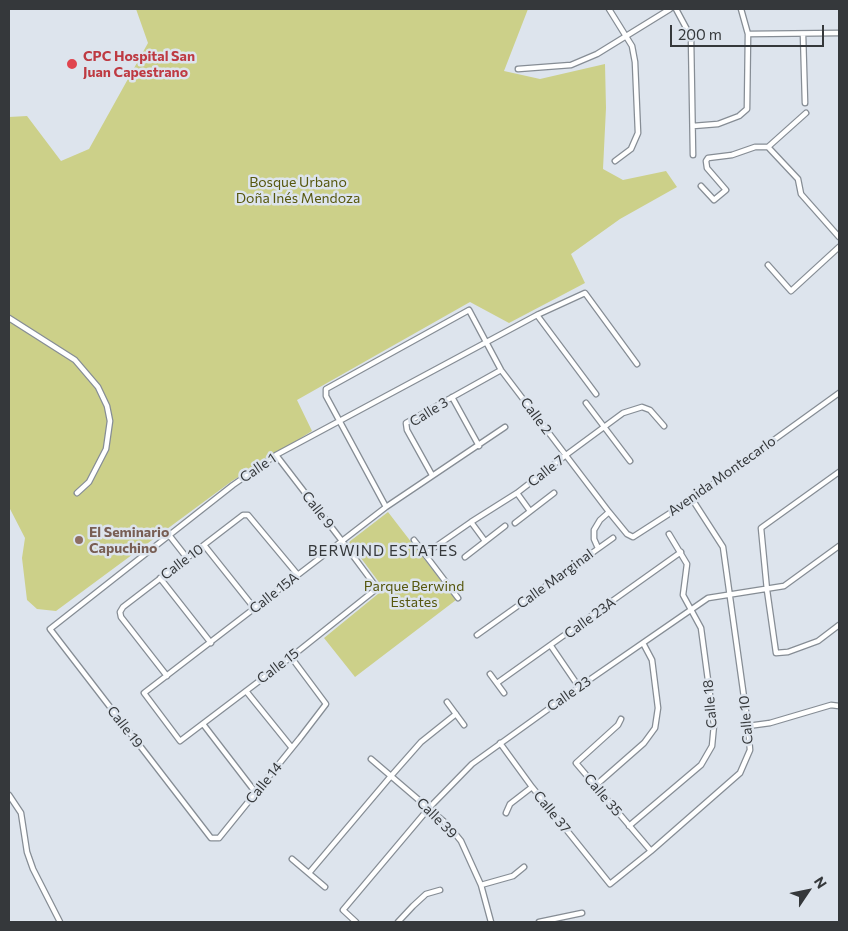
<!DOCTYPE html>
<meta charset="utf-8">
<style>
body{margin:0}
#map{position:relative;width:848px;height:931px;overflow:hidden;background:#dde4ed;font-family:Commissioner,sans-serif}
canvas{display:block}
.frame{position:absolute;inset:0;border:10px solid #35383b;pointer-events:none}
.north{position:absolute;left:783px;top:866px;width:50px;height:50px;-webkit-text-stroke:4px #dde4ed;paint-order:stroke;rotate:56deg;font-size:14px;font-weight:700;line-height:20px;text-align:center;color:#35383b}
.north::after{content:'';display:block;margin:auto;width:18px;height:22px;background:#35383b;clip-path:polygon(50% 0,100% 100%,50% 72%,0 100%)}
.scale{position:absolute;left:670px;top:25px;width:154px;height:22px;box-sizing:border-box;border:2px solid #35383b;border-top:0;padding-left:6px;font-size:15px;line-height:18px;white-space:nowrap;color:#35383b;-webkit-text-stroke:4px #dde4ed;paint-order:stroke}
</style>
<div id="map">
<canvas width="848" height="931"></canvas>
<div class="frame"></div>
<div class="north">N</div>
<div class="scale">200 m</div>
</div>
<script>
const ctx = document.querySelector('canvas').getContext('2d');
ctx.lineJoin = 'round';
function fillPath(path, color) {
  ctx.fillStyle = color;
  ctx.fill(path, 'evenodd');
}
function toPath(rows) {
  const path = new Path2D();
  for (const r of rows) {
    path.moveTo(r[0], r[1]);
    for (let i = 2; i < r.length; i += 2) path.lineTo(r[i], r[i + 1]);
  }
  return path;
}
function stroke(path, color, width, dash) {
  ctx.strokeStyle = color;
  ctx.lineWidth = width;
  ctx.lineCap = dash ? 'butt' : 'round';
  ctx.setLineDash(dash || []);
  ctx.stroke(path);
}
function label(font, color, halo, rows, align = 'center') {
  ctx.font = font + ' Commissioner,sans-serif';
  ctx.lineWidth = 5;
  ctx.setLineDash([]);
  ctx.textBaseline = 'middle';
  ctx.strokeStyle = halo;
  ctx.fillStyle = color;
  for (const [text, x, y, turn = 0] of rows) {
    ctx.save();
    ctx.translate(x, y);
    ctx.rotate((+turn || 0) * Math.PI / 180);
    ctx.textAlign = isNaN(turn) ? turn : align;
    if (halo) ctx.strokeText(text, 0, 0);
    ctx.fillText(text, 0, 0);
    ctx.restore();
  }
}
const green = toPath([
 [136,9,528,9,504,71,540,79,605,64,606,108,603,169,623,180,666,171,677,187,620,219,571,254,585,283,509,323,470,302,297,400,312,431,232,481,56,611,37,609,27,600,22,558,25,538,9,507,9,117,27,116,61,161,89,149,148,43],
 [388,512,456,600,355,677,324,638,384,589,349,542]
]);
const street = toPath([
 [609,9,632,46,635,62,638,133,631,149,615,161],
 [676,9,691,37,693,155],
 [748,34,839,33],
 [803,34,805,103],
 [518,69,571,65,597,54,670,9],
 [693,126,718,124,739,116,747,109,748,34,741,9],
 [768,147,806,113],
 [701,186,714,200,726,190,707,168,706,161,708,158,732,155,755,147,768,147,798,179,801,194,839,237],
 [768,265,791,291,839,247],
 [537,315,596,394],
 [9,318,75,360,98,387,107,406,110,421,106,449,89,482,77,493],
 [452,397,479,446],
 [586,403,630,461],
 [276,455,342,541,374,584,375,590,291,657,180,741,144,693,342,541,386,507,505,427],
 [839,472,761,528,767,590,776,653,788,652,818,641,839,625],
 [432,475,407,430,406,423,501,370],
 [517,493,530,511],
 [386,507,326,396,326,389,469,310,501,370,609,512,627,534,633,537,692,499,839,393],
 [471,522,485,541],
 [515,523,554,493],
 [169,535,187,558],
 [414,540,458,598],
 [204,545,255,609],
 [598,548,594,539,594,530,600,520,609,512],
 [425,554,471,522,517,493,566,455,623,413,642,407,650,410,664,426],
 [465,557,505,526],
 [160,578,211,643],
 [477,635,613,538],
 [551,646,579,687],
 [291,657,326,704,300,738,219,838,211,838,50,629,233,485,276,455,537,315,585,293,637,364],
 [490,674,504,693],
 [167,676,121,617,120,612,123,607,243,515,248,515,298,575],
 [497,683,681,552],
 [246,691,292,748],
 [447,702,464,725],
 [621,719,618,725,576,763,651,851],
 [203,724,256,793],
 [748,726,770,723,831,705,839,706],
 [500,743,532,787,610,884,651,851,740,773,750,750,748,726,723,547,692,499],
 [371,759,448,825,461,841,481,885,491,922],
 [595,786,644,743,655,728,658,708,652,660,643,643],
 [9,795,21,813,27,852,33,869,60,922],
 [506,813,510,804,532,787],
 [629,826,701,765,712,746,714,725,701,628,683,595,687,564,669,534],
 [292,859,325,887],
 [309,873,391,776,421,742,456,714],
 [481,885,513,876,524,867],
 [356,922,343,910,429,808,472,764,579,687,708,598,784,586,839,546],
 [398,922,413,906,426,894,440,890],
 [539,922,582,913]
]);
const markers = [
 [72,64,6,"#e0444e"],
 [79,540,5,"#8d6e63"]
];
const healthNames = [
 ["CPC Hospital San",83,56],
 ["Juan Capestrano",83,72]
];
const parkNames = [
 ["Bosque Urbano",298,182],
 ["Doña Inés Mendoza",298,198],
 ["Parque Berwind",414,586],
 ["Estates",414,602]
];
const streetNames = [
 ["Calle 3",429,412,-32],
 ["Calle 2",536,416,53],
 ["Calle 1",258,468,-34],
 ["Calle 7",546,471,-38],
 ["Avenida Montecarlo",722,476,-35],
 ["Calle 9",318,510,52],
 ["Calle 10",182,562,-37],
 ["Calle Marginal",555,579,-36],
 ["Calle 15A",274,593,-38],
 ["Calle 23A",590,618,-36],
 ["Calle 15",278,666,-37],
 ["Calle 23",569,694,-35],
 ["Calle 18",710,704,-95],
 ["Calle 10",746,720,-95],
 ["Calle 19",125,727,52],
 ["Calle 14",264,783,-51],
 ["Calle 35",603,795,50],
 ["Calle 37",552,812,51],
 ["Calle 39",437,818,45]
];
const educationNames = [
 ["El Seminario",89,532],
 ["Capuchino",89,548]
];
const neighbourhoodNames = [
 ["BERWIND ESTATES",383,551]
];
fillPath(green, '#ccd089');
stroke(street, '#868d95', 7);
stroke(street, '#fff', 4.5);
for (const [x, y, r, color] of markers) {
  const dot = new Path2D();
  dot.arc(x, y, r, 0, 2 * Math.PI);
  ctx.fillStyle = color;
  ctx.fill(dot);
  stroke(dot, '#dde4ed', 2);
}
label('bold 14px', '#be3a42', '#dde4ed', healthNames, 'left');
label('14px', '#56570e', '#dde4ed', parkNames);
label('14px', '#35383b', '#dde4ed', streetNames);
label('bold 14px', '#785e54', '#dde4ed', educationNames, 'left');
ctx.letterSpacing = '1px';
label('15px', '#35383b', '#dde4ed', neighbourhoodNames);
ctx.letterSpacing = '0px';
</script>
